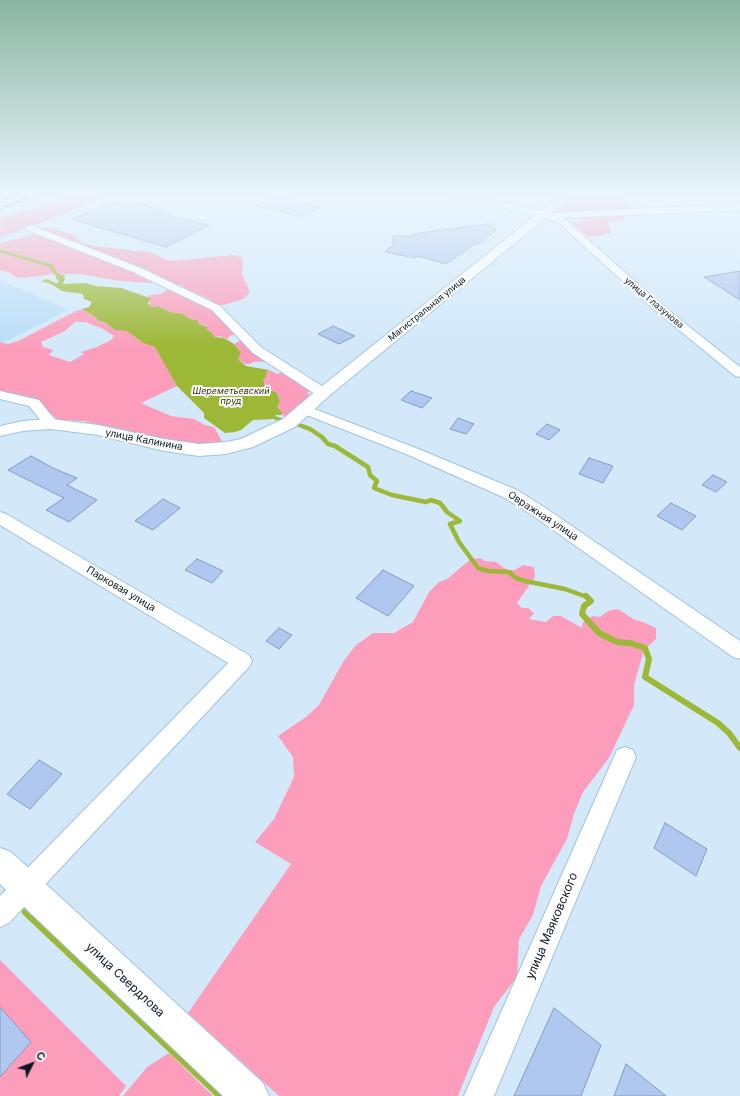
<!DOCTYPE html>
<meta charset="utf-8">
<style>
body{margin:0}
#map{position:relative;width:740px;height:1096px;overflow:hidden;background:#d3e9fa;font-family:Inter,sans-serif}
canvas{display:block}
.north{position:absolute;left:12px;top:1044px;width:40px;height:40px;-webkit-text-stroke:3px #fff;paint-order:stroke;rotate:48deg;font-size:11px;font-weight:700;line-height:16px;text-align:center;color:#0b1923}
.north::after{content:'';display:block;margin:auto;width:14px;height:18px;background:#0b1923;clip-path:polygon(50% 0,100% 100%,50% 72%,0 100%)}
</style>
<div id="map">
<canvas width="740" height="1096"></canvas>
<div class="north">С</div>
</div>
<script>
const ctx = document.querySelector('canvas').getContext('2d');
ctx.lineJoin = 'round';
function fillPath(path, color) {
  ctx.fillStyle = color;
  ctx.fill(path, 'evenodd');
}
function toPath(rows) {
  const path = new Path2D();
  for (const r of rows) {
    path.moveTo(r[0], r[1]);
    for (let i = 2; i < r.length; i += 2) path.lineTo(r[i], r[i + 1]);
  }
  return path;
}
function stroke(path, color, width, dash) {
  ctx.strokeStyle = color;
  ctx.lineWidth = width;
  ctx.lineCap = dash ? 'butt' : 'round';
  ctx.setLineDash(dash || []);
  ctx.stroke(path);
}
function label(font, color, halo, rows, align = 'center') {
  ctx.font = font + ' Inter,sans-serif';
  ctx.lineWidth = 4;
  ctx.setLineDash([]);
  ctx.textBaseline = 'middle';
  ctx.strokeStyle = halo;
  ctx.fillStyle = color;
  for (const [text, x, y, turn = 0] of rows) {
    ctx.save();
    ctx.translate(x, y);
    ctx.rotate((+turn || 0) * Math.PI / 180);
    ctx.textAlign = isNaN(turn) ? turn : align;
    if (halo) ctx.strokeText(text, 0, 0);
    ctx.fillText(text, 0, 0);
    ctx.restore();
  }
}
const built = toPath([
 [0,280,68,310,3,343,0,342]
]);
const green = toPath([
 [74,194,113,194,26,229,0,237,1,218,33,209],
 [574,194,620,194,633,211,558,214,551,213],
 [630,212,622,221,609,222,611,233,599,236,588,237,571,223,585,221,580,218,565,220,558,216],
 [46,227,75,235,80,242,93,246,147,252,155,254,166,260,174,261,233,255,241,257,243,262,242,274,250,292,243,299,224,305,214,304,209,299,192,291,181,290,183,285,120,281,80,274,51,274,33,277,18,278,8,272,0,270,0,243,30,236,37,230],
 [171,288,213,309,238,334,229,336,228,339,220,336,214,337,205,329,208,326,199,324,198,320,190,319,183,314,170,312,158,306,154,307,150,306,150,298,148,297,150,295,161,294],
 [82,309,97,318,97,320,127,331,143,343,155,347,164,361,177,386,141,403,171,416,194,419,205,425,214,427,224,445,199,446,176,443,84,421,58,420,37,401,0,391,0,342,8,344,18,341,76,311],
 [75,322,85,322,101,328,114,336,111,340,97,347,81,352,84,354,70,362,49,355,53,350,43,347,41,342,65,331],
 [242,340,270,361,252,362,251,364,245,364,241,361,238,359,241,353,234,344],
 [269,370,277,374,284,372,314,390,307,393,313,398,307,402,299,404,291,413,285,416,281,415,283,413,277,407,280,401,277,393,264,387,262,380,266,378,266,373],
 [480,558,484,561,496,562,507,570,515,570,523,565,534,567,535,577,517,603,522,608,528,608,534,613,529,619,546,622,553,616,561,616,582,628,583,622,592,616,600,617,608,611,618,609,635,620,643,622,656,628,656,639,644,650,634,685,634,705,609,758,583,792,574,814,567,839,541,886,533,915,519,939,517,977,494,1007,458,1096,279,1096,188,1013,291,864,255,842,274,819,294,777,293,757,278,736,306,717,319,705,343,662,356,645,373,633,394,633,413,622,429,592,439,582,447,579,471,559],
 [0,960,126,1086,119,1096,0,1096],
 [169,1053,213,1096,123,1096,147,1067]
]);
const water = toPath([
 [56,273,66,276,63,277,65,278,63,284,85,283,96,286,121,288,150,298,151,299,148,303,150,306,154,307,158,306,170,312,183,314,190,319,198,320,199,324,208,327,206,329,212,333,214,337,224,338,234,344,241,353,238,359,246,366,269,370,266,373,266,378,262,380,264,381,264,387,277,393,280,401,277,407,283,413,281,415,276,415,273,419,253,420,241,430,235,432,225,433,221,430,204,418,204,413,177,386,155,347,143,343,127,331,115,330,106,323,97,320,97,318,82,309,89,307,92,302,84,299,83,294,62,291,51,284,41,281,47,279,58,284,62,282]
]);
const streamFar4 = toPath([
 [0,251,52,266,51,268,53,268,59,280,62,281,58,284]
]);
const streamFar3 = toPath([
 [275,418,305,427]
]);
const streamFar2 = toPath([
 [302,426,310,429,322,437,328,444,335,446,368,467,370,475,377,481,374,488,392,495,426,502,431,500,440,503,447,512,460,521,450,524,459,542,478,568,488,571,509,572,516,578,525,581,565,589,587,597]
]);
const streamFar1 = toPath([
 [586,596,591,601,584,606,582,614,599,633,617,642,630,643,645,648,649,659,645,677,718,723,729,733,740,748]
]);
const stream = toPath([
 [26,912,221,1096]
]);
const building = toPath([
 [277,196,321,207,302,217,256,206,277,196],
 [114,202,129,206,142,204,163,211,158,213,209,225,166,247,71,219,114,202],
 [488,224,496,230,479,244,476,243,446,264,418,256,415,258,385,252,393,245,393,236,414,236,412,234,488,224],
 [740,271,740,300,704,277,740,271],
 [333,326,355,336,339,344,318,334,333,326],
 [411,391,432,398,422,408,401,400,411,391],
 [458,418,474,424,466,434,450,429,458,418],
 [547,424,560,430,549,440,536,434,547,424],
 [31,456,55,469,77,478,67,485,97,500,69,522,46,510,64,498,8,470,31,456],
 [589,458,613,466,603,483,579,474,589,458],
 [713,475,727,482,716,492,702,485,713,475],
 [163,499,180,508,153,530,135,521,163,499],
 [671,503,696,516,682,530,657,516,671,503],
 [197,559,223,571,212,583,185,570,197,559],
 [383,570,414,586,388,616,356,598,383,570],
 [279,628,292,635,279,649,266,641,279,628],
 [39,760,62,774,30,809,7,794,39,760],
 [665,823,707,849,696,876,654,848,665,823],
 [0,1007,31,1042,0,1077,0,1007],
 [554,1008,601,1045,581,1096,514,1096,554,1008],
 [626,1064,666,1096,614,1096,626,1064]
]);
const minor = toPath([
 [451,194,466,194,542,211,565,194,574,194,551,213,740,204,740,210,562,218,567,221,658,302,740,367,740,377,735,376,650,306,561,225,548,218,455,197,451,194],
 [30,225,141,268,220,306,261,347,328,390,330,393,328,396,323,397,318,396,253,353,212,310,133,272,27,230,25,228,27,226,30,225],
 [0,391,39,400,58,424,56,427,51,428,46,427,29,406,0,399,0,391],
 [304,405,416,448,517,490,544,507,740,641,740,659,733,657,532,515,505,498,406,454,299,412,297,409,299,406,304,405],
 [0,512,6,514,249,655,252,661,249,667,9,923,0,927,0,896,228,663,0,525,0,512],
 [625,747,633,750,636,757,494,1096,464,1096,617,750,625,747]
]);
const tertiary = toPath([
 [545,210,549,211,551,213,549,215,329,396,295,427,253,447,226,454,199,456,164,451,98,435,51,429,23,431,0,436,0,426,23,421,51,419,98,425,164,439,199,444,226,442,241,439,283,419,317,390,541,211,545,210],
 [0,848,11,852,263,1083,269,1096,223,1096,0,884,0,848]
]);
const rail = toPath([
 [0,201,19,194],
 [0,208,41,194]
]);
const farStreetnames = [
 ["улица Глазунова",654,303,40],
 ["Магистральная улица",427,309,-39]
];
const farWaternames = [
 ["Шереметьевский",231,391],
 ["пруд",231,401]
];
const streetNames = [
 ["улица Калинина",144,440,11],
 ["Овражная улица",543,516,33],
 ["Парковая улица",121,589,31]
];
const nearStreetnames = [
 ["улица Маяковского",552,926,-67],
 ["улица Свердлова",125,980,43]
];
fillPath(built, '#bbdef8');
fillPath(green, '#fc9ebb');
fillPath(water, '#9db736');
stroke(streamFar4, '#9db736', 3);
stroke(streamFar3, '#9db736', 3.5);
stroke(streamFar2, '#9db736', 4.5);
stroke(streamFar1, '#9db736', 6);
stroke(stream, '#9db736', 8);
fillPath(building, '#b0c8ef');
stroke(building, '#869abc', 1);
stroke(minor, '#9fc3de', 2);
stroke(tertiary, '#9fc3de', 2);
fillPath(minor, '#fff');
fillPath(tertiary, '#fff');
stroke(rail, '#3c4c58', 2.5);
stroke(rail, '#fff', 1.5, [5]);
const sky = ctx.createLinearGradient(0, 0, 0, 347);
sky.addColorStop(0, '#8ab5a1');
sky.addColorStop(0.56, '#ebf5fd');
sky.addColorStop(1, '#ebf5fd00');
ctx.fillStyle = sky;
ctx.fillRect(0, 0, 740, 347);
label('9px', '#0b1923', '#fff', farStreetnames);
label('italic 9px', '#323c08', '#fff', farWaternames);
label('10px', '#0b1923', '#fff', streetNames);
label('12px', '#0b1923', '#fff', nearStreetnames);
</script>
